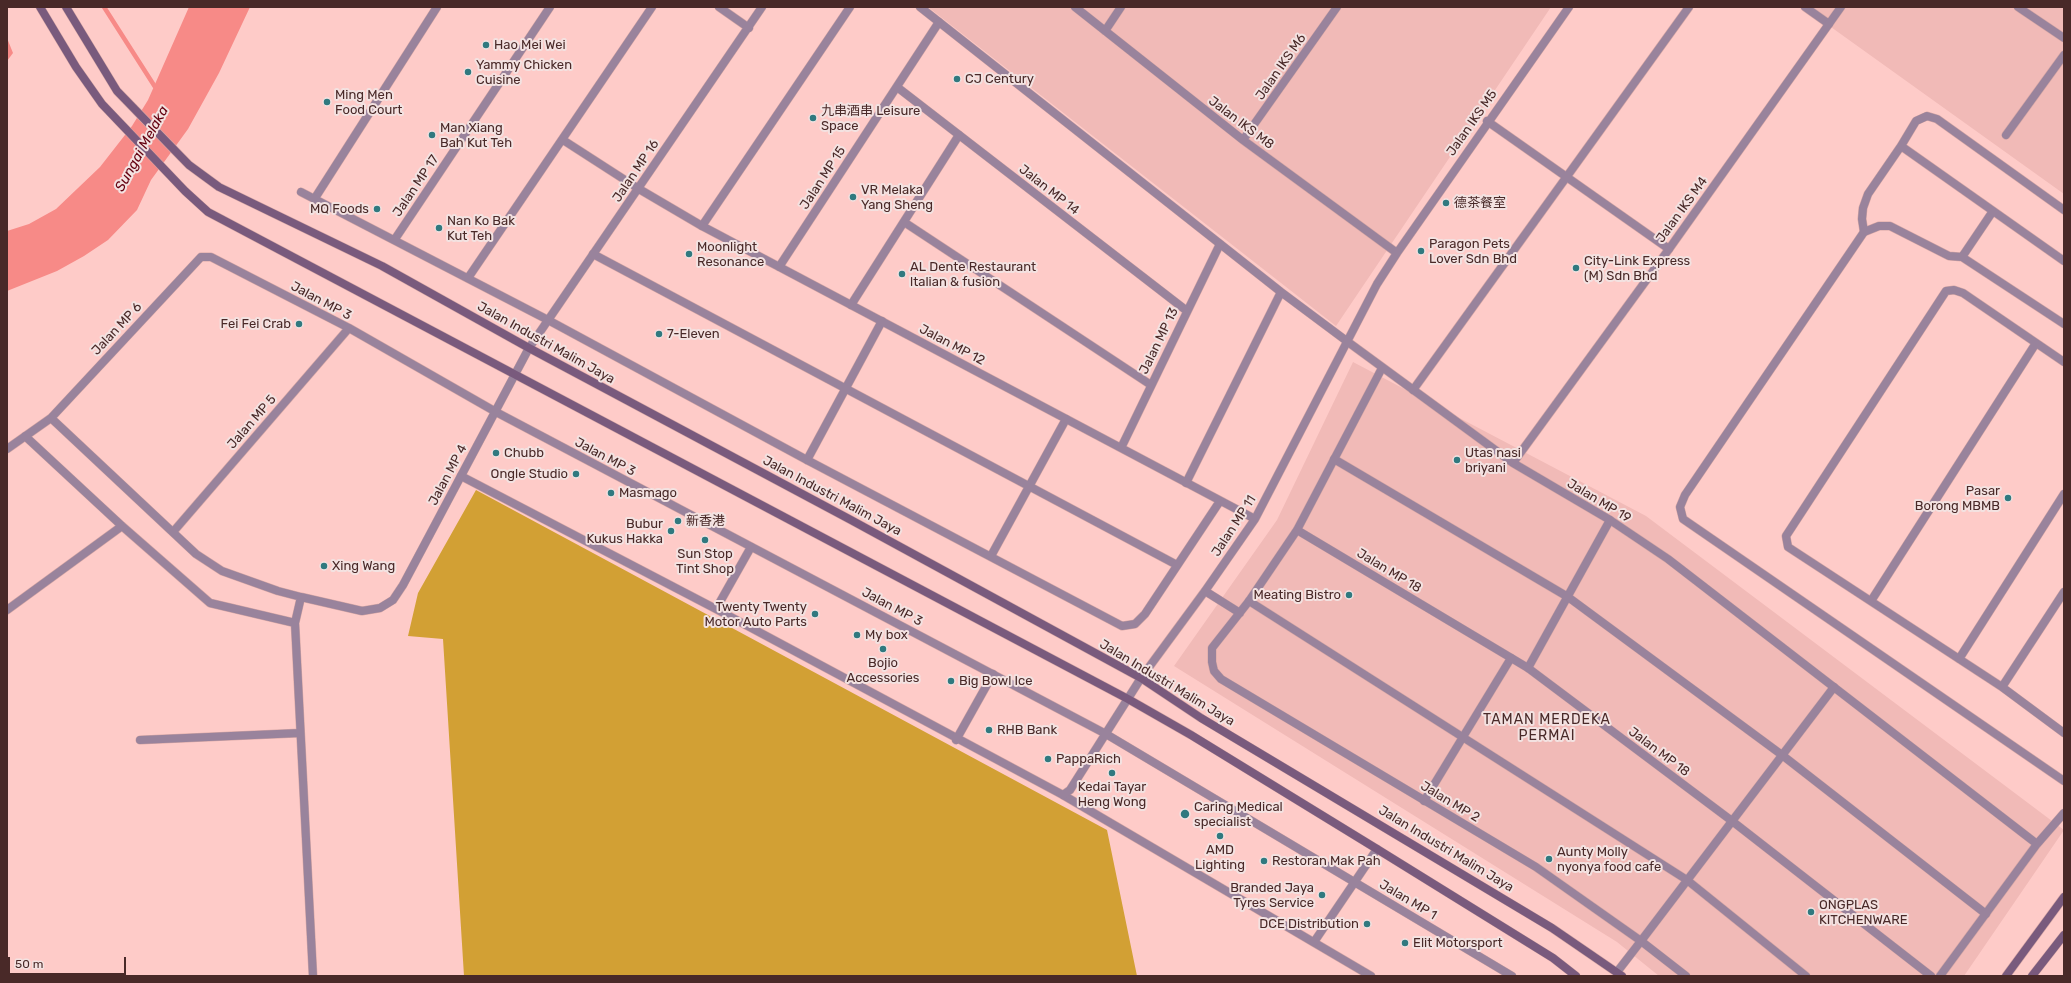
<!DOCTYPE html>
<meta charset="utf-8">
<style>
body{margin:0}
#map{position:relative;width:2071px;height:983px;overflow:hidden;background:#fecbc8;font-family:Rubik,sans-serif}
canvas{display:block}
.frame{position:absolute;inset:0;border:8px solid #492928;pointer-events:none}
.scale{position:absolute;left:8px;top:957px;width:118px;height:18px;box-sizing:border-box;border:2px solid #492928;border-top:0;padding-left:5px;font-size:12px;line-height:14px;white-space:nowrap;color:#492928;-webkit-text-stroke:3px #f3e2e1;paint-order:stroke}
</style>
<div id="map">
<canvas width="2071" height="983"></canvas>
<div class="frame"></div>
<div class="scale">50 m</div>
</div>
<script>
const ctx = document.querySelector('canvas').getContext('2d');
ctx.lineJoin = 'round';
function fillPath(path, color) {
  ctx.fillStyle = color;
  ctx.fill(path, 'evenodd');
}
function toPath(rows) {
  const path = new Path2D();
  for (const r of rows) {
    path.moveTo(r[0], r[1]);
    for (let i = 2; i < r.length; i += 2) path.lineTo(r[i], r[i + 1]);
  }
  return path;
}
function stroke(path, color, width, dash) {
  ctx.strokeStyle = color;
  ctx.lineWidth = width;
  ctx.lineCap = dash ? 'butt' : 'round';
  ctx.setLineDash(dash || []);
  ctx.stroke(path);
}
function label(font, color, halo, rows, align = 'center') {
  ctx.font = font + ' Rubik,"Noto Sans SC",sans-serif';
  ctx.lineWidth = 4;
  ctx.setLineDash([]);
  ctx.textBaseline = 'middle';
  ctx.strokeStyle = halo;
  ctx.fillStyle = color;
  for (const [text, x, y, turn = 0] of rows) {
    ctx.save();
    ctx.translate(x, y);
    ctx.rotate((+turn || 0) * Math.PI / 180);
    ctx.textAlign = isNaN(turn) ? turn : align;
    if (halo) ctx.strokeText(text, 0, 0);
    ctx.fillText(text, 0, 0);
    ctx.restore();
  }
}
const built = toPath([
 [928,7,1551,7,1336,326],
 [1803,7,2064,7,2064,194],
 [1353,362,1646,516,2064,830,1964,976,1659,976,1617,942,1174,666,1277,520]
]);
const forest = toPath([
 [476,490,1107,830,1137,976,464,976,443,639,408,636,418,593]
]);
const water = toPath([
 [189,7,250,7,219,73,188,129,151,180,137,210,108,240,84,256,57,271,7,291,7,231,29,224,56,209,100,167,132,126,148,100],
 [7,38,13,53,7,61]
]);
const stream = toPath([
 [104,7,157,90]
]);
const lane = toPath([
 [920,7,1281,292,1348,342],
 [1805,7,1829,24],
 [1487,121,1669,249],
 [563,140,639,189],
 [1901,146,1916,121,1927,116,1937,119,2064,210],
 [315,198,437,7],
 [904,222,1151,385],
 [702,226,850,7],
 [593,254,1177,565],
 [1962,257,1993,211],
 [2064,261,1901,146,1868,194,1863,208,1862,219,1864,232,1879,226,1890,226,1949,256,1962,257,2064,324],
 [468,278,652,7],
 [851,305,959,135],
 [2064,362,1963,293,1954,290,1946,291,1786,536,1788,547,2002,687,2064,733],
 [1413,390,1689,7],
 [1334,459,1568,597,1782,755,1986,914],
 [807,460,882,321],
 [461,476,716,609,1063,795,1371,976],
 [1186,483,1281,292],
 [991,556,1066,419],
 [1249,601,1687,880,1806,976],
 [1871,601,2036,343],
 [716,609,751,547],
 [1959,659,2064,494],
 [1528,668,1610,520],
 [2002,687,2064,592],
 [956,740,993,674],
 [1424,801,1511,658],
 [1641,941,1834,687]
]);
const street = toPath([
 [719,7,749,28],
 [1075,7,1243,140,1397,253],
 [2018,7,2064,38],
 [1105,31,1121,7],
 [897,87,1187,311],
 [2006,135,2064,55],
 [1243,140,1337,7],
 [639,189,702,226,1255,519],
 [301,192,548,320,807,460,1122,626,1135,624,1145,614,1220,501],
 [1864,232,1685,495,1680,507,1683,519,2064,781],
 [395,239,550,7],
 [779,267,939,22],
 [1348,342,1513,463,1610,520,1668,559,2037,844],
 [1382,368,1297,530,1249,601,1212,648,1212,662,1214,671,1221,679,1536,867,1641,941,1686,976],
 [51,418,196,554,222,571,278,591,301,597,362,611,380,608,393,600,403,585,529,348,762,7],
 [25,436,122,526,210,603,295,623],
 [1121,448,1220,244],
 [7,449,51,418,201,257,211,257,349,328,496,412,1106,734,1512,976],
 [1513,463,1669,249,1841,7],
 [1297,530,1528,668,1732,821,1931,976],
 [173,532,349,328],
 [1205,591,1240,613],
 [301,597,295,623,313,976],
 [7,610,122,526],
 [140,740,300,733],
 [1063,795,1070,790,1141,678,1205,591,1255,519,1377,284,1397,253,1569,7],
 [1314,942,1377,849],
 [1617,972,1641,941],
 [1940,976,2037,844,2064,813]
]);
const secondary = toPath([
 [40,7,76,67,102,104,185,191,208,212,1128,699,1191,735,1377,849,1553,958,1576,976],
 [66,7,117,91,189,165,219,187,382,266,529,348,851,520,1141,678,1201,718,1552,928,1622,976],
 [2006,976,2064,897],
 [2032,976,2064,935]
]);
const markers = [
 [486,45,4,"#30797f"],
 [468,72,4,"#30797f"],
 [957,79,4,"#30797f"],
 [327,102,4,"#30797f"],
 [813,118,4,"#30797f"],
 [432,135,4,"#30797f"],
 [853,197,4,"#30797f"],
 [1446,203,4,"#30797f"],
 [377,209,4,"#30797f"],
 [439,228,4,"#30797f"],
 [1421,251,4,"#30797f"],
 [689,254,4,"#30797f"],
 [1576,268,4,"#30797f"],
 [902,274,4,"#30797f"],
 [299,324,4,"#30797f"],
 [659,334,4,"#30797f"],
 [496,453,4,"#30797f"],
 [1457,460,4,"#30797f"],
 [576,474,4,"#30797f"],
 [611,493,4,"#30797f"],
 [2008,498,4,"#30797f"],
 [678,521,4,"#30797f"],
 [671,531,4,"#30797f"],
 [705,540,4,"#30797f"],
 [324,566,4,"#30797f"],
 [1349,595,4,"#30797f"],
 [815,614,4,"#30797f"],
 [857,635,4,"#30797f"],
 [883,649,4,"#30797f"],
 [951,681,4,"#30797f"],
 [989,730,4,"#30797f"],
 [1048,759,4,"#30797f"],
 [1112,773,4,"#30797f"],
 [1185,814,5,"#30797f"],
 [1220,836,4,"#30797f"],
 [1549,859,4,"#30797f"],
 [1264,861,4,"#30797f"],
 [1322,895,4,"#30797f"],
 [1811,912,4,"#30797f"],
 [1367,924,4,"#30797f"],
 [1405,943,4,"#30797f"]
];
const poiNames = [
 ["Hao Mei Wei",494,45],
 ["Yammy Chicken",476,65],
 ["Cuisine",476,80],
 ["CJ Century",965,79],
 ["Ming Men",335,95],
 ["Food Court",335,110],
 ["九串酒串 Leisure",821,111],
 ["Space",821,126],
 ["Man Xiang",440,128],
 ["Bah Kut Teh",440,143],
 ["VR Melaka",861,190],
 ["Yang Sheng",861,205],
 ["德茶餐室",1454,203],
 ["MQ Foods",369,209,"right"],
 ["Nan Ko Bak",447,221],
 ["Kut Teh",447,236],
 ["Paragon Pets",1429,244],
 ["Lover Sdn Bhd",1429,259],
 ["Moonlight",697,247],
 ["Resonance",697,262],
 ["City-Link Express",1584,261],
 ["(M) Sdn Bhd",1584,276],
 ["AL Dente Restaurant",910,267],
 ["ltalian & fusion",910,282],
 ["Fei Fei Crab",291,324,"right"],
 ["7-Eleven",667,334],
 ["Chubb",504,453],
 ["Utas nasi",1465,453],
 ["briyani",1465,468],
 ["Ongle Studio",568,474,"right"],
 ["Pasar",2000,491,"right"],
 ["Borong MBMB",2000,506,"right"],
 ["Masmago",619,493],
 ["新香港",686,521],
 ["Bubur",663,524,"right"],
 ["Kukus Hakka",663,539,"right"],
 ["Sun Stop",705,554,"center"],
 ["Tint Shop",705,569,"center"],
 ["Xing Wang",332,566],
 ["Meating Bistro",1341,595,"right"],
 ["Twenty Twenty",807,607,"right"],
 ["Motor Auto Parts",807,622,"right"],
 ["My box",865,635],
 ["Bojio",883,663,"center"],
 ["Accessories",883,678,"center"],
 ["Big Bowl Ice",959,681],
 ["RHB Bank",997,730],
 ["PappaRich",1056,759],
 ["Kedai Tayar",1112,787,"center"],
 ["Heng Wong",1112,802,"center"],
 ["Caring Medical",1194,807],
 ["specialist",1194,822],
 ["AMD",1220,850,"center"],
 ["Lighting",1220,865,"center"],
 ["Aunty Molly",1557,852],
 ["nyonya food cafe",1557,867],
 ["Restoran Mak Pah",1272,861],
 ["Branded Jaya",1314,888,"right"],
 ["Tyres Service",1314,903,"right"],
 ["ONGPLAS",1819,905],
 ["KITCHENWARE",1819,920],
 ["DCE Distribution",1359,924,"right"],
 ["Elit Motorsport",1413,943]
];
const streetNames = [
 ["Jalan IKS M6",1281,67,-55],
 ["Jalan IKS M8",1241,123,37],
 ["Jalan IKS M5",1472,123,-55],
 ["Jalan MP 16",636,171,-56],
 ["Jalan MP 15",823,178,-57],
 ["Jalan MP 17",416,186,-56],
 ["Jalan MP 14",1049,190,38],
 ["Jalan IKS M4",1682,210,-54],
 ["Jalan MP 3",321,301,28],
 ["Jalan MP 6",117,329,-47],
 ["Jalan MP 13",1159,341,-64],
 ["Jalan Industri Malim Jaya",546,343,29],
 ["Jalan MP 12",952,345,28],
 ["Jalan MP 5",252,422,-49],
 ["Jalan MP 3",605,457,28],
 ["Jalan MP 4",448,475,-62],
 ["Jalan Industri Malim Jaya",832,496,28],
 ["Jalan MP 19",1599,501,31],
 ["Jalan MP 11",1234,526,-57],
 ["Jalan MP 18",1389,571,31],
 ["Jalan MP 3",892,607,28],
 ["Jalan Industri Malim Jaya",1167,683,31],
 ["Jalan MP 18",1659,752,37],
 ["Jalan MP 2",1450,802,31],
 ["Jalan Industri Malim Jaya",1446,849,31],
 ["Jalan MP 1",1408,900,31]
];
const waterNames = [
 ["Sungai Melaka",142,149,-61]
];
const neighbourhoodNames = [
 ["TAMAN MERDEKA",1547,720],
 ["PERMAI",1547,736]
];
fillPath(built, '#f1bab7');
fillPath(forest, '#d2a034');
fillPath(water, '#f78a87');
stroke(stream, '#f78a87', 4.5);
stroke(lane, '#d6a7a5', 9);
stroke(street, '#d6a7a5', 9);
stroke(secondary, '#d6a7a5', 9);
stroke(lane, '#99839c', 8);
stroke(street, '#99839c', 8);
stroke(secondary, '#795a7d', 8);
for (const [x, y, r, color] of markers) {
  const dot = new Path2D();
  dot.arc(x, y, r, 0, 2 * Math.PI);
  ctx.fillStyle = color;
  ctx.fill(dot);
  stroke(dot, '#f3e2e1', 1.5);
}
label('13px', '#492928', '#f3e2e1', poiNames, 'left');
label('13px', '#492928', '#f3e2e1', streetNames);
label('italic 14px', '#640010', '#f3e2e1', waterNames);
ctx.letterSpacing = '1px';
label('14px', '#492928', '#f3e2e1', neighbourhoodNames);
ctx.letterSpacing = '0px';
</script>
